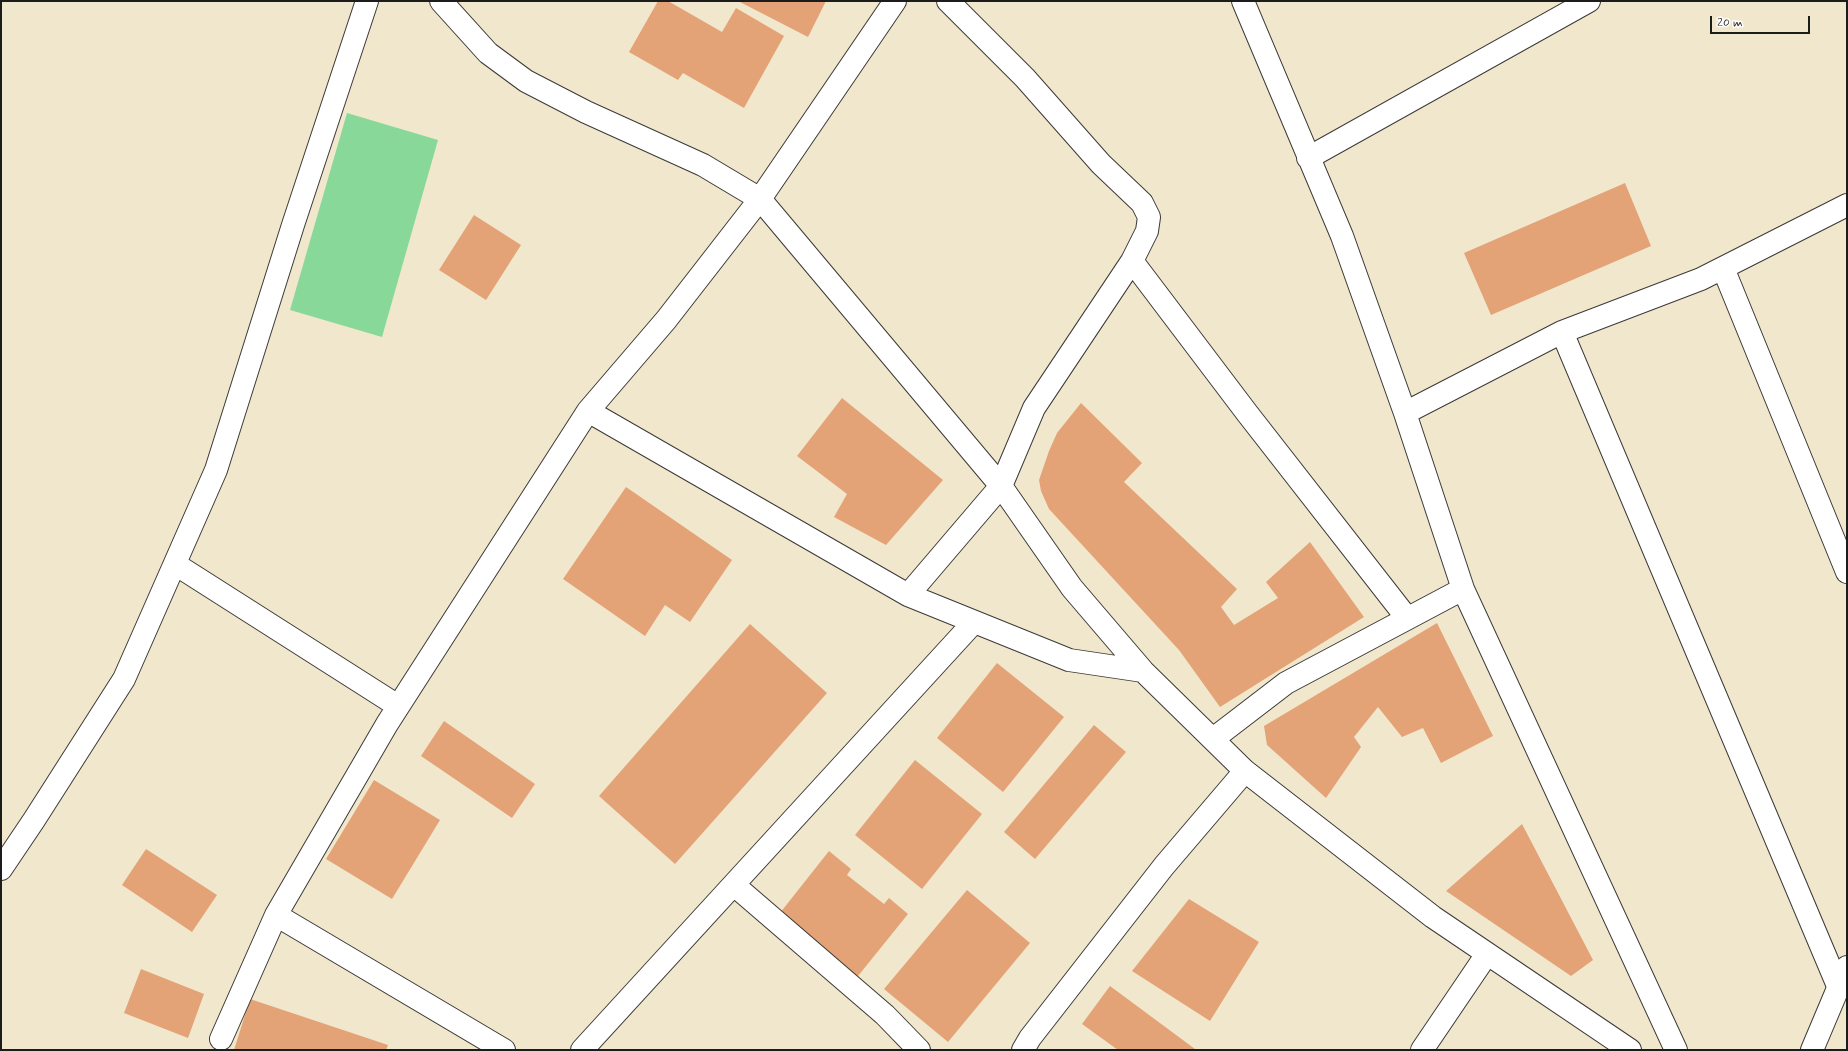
<!DOCTYPE html>
<style>
body{margin:0}
#map{position:relative;width:1848px;height:1051px;overflow:hidden;background:#f1e7cd;font-family:Mynerve,sans-serif}
canvas{display:block}
.frame{position:absolute;inset:0;border:2px solid #1c1c1c;pointer-events:none}
.scale{position:absolute;left:1710px;top:16px;width:100px;height:18px;box-sizing:border-box;border:2px solid #1c1c1c;border-top:0;padding-left:5px;font-size:12px;line-height:14px;white-space:nowrap;color:#1c1c1c;-webkit-text-stroke:3px #fff;paint-order:stroke}
</style>
<div id="map">
<canvas width="1848" height="1051"></canvas>
<div class="frame"></div>
<div class="scale">20 m</div>
</div>
<script>
const ctx = document.querySelector('canvas').getContext('2d');
ctx.lineJoin = 'round';
function fillPath(path, color) {
  ctx.fillStyle = color;
  ctx.fill(path, 'evenodd');
}
function toPath(rows) {
  const path = new Path2D();
  for (const r of rows) {
    path.moveTo(r[0], r[1]);
    for (let i = 2; i < r.length; i += 2) path.lineTo(r[i], r[i + 1]);
  }
  return path;
}
function stroke(path, color, width, dash) {
  ctx.strokeStyle = color;
  ctx.lineWidth = width;
  ctx.lineCap = dash ? 'butt' : 'round';
  ctx.setLineDash(dash || []);
  ctx.stroke(path);
}
const green = toPath([
 [347,113,438,140,382,337,290,310]
]);
const building = toPath([
 [658,1,668,1,722,32,736,8,784,36,744,108,683,73,678,80,629,52],
 [738,1,826,1,808,37],
 [1625,183,1651,246,1491,315,1464,253],
 [474,215,521,245,486,300,439,270],
 [842,398,943,480,886,545,834,517,847,494,797,456],
 [1081,403,1142,463,1124,482,1237,589,1221,607,1234,625,1278,598,1266,582,1310,542,1364,617,1220,707,1179,650,1049,509,1041,491,1039,480,1049,451,1057,433],
 [626,487,732,560,690,622,665,605,645,636,563,579],
 [1437,623,1493,736,1441,763,1423,728,1402,737,1378,707,1354,737,1361,747,1326,798,1267,745,1264,726],
 [750,624,827,693,675,864,599,796],
 [997,663,1064,717,1003,792,937,738],
 [444,721,535,784,512,818,421,756],
 [1094,725,1126,752,1035,859,1004,832],
 [915,760,982,814,922,889,855,835],
 [374,780,440,820,392,899,326,859],
 [1522,824,1593,960,1571,976,1446,891],
 [146,849,217,895,192,932,122,885],
 [829,851,851,869,847,875,884,904,889,898,908,914,854,981,776,918],
 [967,890,1030,943,948,1042,884,989],
 [1189,899,1259,942,1210,1021,1132,971],
 [141,969,204,994,188,1038,124,1013],
 [1110,986,1195,1049,1194,1050,1118,1050,1082,1024],
 [250,999,388,1045,386,1050,234,1050]
]);
const minor = toPath([
 [441,1,488,53,526,81,586,112,703,165,760,199,1001,486,1072,588,1143,671,1245,771,1433,917,1630,1050],
 [1243,1,1342,236,1405,413,1463,589,1676,1050],
 [1308,158,1589,1],
 [1132,261,1247,413,1407,618],
 [1723,268,1847,572],
 [1562,332,1838,986],
 [588,411,908,595,1069,660,1143,671],
 [1405,413,1562,332,1701,279,1847,205],
 [175,564,398,706],
 [908,595,1001,486,1034,408,1132,261,1147,231,1149,217,1142,203,1101,164,1025,78,948,1],
 [1213,739,1286,683,1463,589],
 [1,869,34,820,124,679,216,470,293,225,367,1],
 [734,885,885,1015,919,1050],
 [276,915,504,1050],
 [221,1039,276,915,387,724,588,411,666,320,760,199,895,1],
 [582,1050,974,622],
 [1023,1050,1030,1038,1164,866,1245,771],
 [1422,1050,1487,954]
]);
const tertiary = toPath([
 [1812,1050,1847,967]
]);
fillPath(green, '#88d999');
fillPath(building, '#e3a377');
stroke(minor, '#3c3a37', 24);
stroke(tertiary, '#3c3a37', 24);
stroke(minor, '#fff', 22);
stroke(tertiary, '#fff', 22);
</script>
